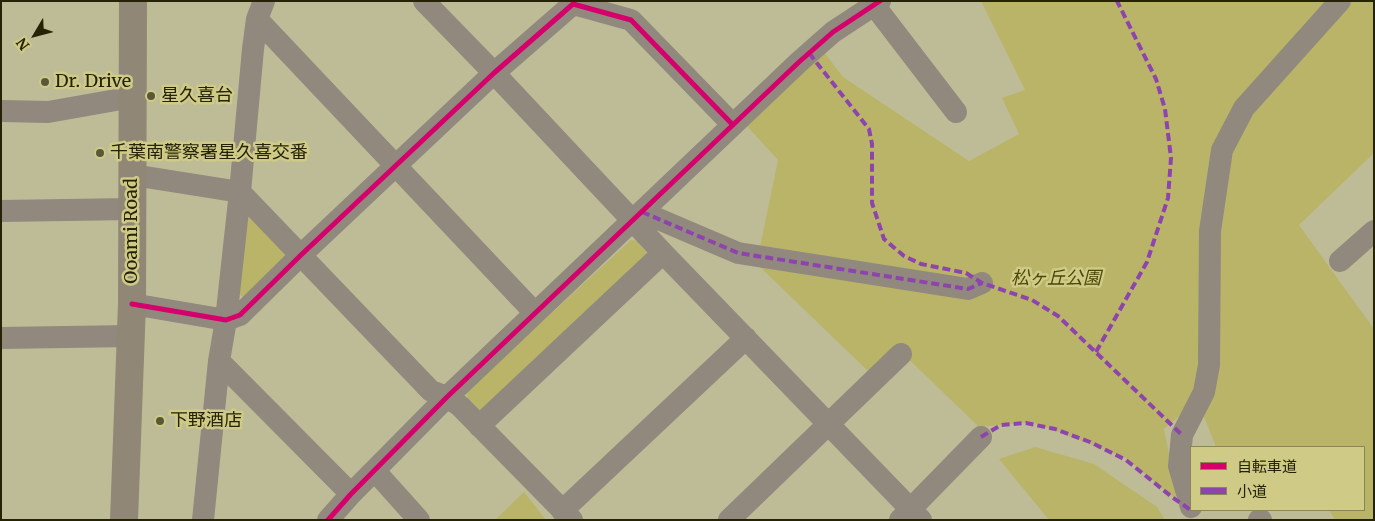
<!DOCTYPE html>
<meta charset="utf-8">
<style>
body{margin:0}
#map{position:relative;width:1375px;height:521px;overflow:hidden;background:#bebc97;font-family:Merriweather,"Noto Sans JP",serif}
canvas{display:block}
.frame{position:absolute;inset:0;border:2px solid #252206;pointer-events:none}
.legend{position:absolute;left:1190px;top:446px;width:175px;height:65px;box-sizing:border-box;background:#cfca86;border:1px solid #8b8753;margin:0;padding:6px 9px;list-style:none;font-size:15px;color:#252206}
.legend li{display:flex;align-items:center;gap:10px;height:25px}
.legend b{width:25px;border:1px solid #8b8753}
.north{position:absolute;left:10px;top:10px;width:50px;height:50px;-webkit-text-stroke:4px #cfca86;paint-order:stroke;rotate:233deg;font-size:14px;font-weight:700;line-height:20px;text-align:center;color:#252206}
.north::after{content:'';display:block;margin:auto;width:18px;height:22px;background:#252206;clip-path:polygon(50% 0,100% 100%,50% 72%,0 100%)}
</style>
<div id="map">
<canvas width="1375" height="521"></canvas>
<div class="frame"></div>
<ul class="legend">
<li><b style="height:6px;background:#d6006c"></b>自転車道</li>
<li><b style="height:6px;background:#8e44ad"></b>小道</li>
</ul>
<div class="north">N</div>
</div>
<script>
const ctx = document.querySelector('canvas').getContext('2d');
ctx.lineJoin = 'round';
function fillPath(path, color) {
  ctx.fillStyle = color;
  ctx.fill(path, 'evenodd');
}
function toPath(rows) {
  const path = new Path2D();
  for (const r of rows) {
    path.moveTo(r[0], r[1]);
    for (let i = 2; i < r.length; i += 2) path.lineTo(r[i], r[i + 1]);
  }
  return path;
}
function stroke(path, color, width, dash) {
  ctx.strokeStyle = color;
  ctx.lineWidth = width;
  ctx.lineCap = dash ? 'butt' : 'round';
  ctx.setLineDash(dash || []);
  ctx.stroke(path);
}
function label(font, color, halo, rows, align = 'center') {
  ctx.font = font + ' Merriweather,"Noto Sans JP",serif';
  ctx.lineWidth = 5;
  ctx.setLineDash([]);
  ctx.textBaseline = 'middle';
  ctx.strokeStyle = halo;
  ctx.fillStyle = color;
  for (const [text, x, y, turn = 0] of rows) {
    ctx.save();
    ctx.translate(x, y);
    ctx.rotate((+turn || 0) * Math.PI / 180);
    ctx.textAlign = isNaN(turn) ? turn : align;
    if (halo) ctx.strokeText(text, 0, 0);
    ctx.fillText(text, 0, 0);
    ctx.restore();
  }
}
const green = toPath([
 [981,1,1374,1,1374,153,1299,225,1374,329,1374,520,1335,520,1329,510,1364,510,1364,447,1216,447,1203,414,1191,406,1164,429,1177,494,1175,499,1126,458,1032,422,979,427,896,347,868,371,735,243,760,247,778,160,746,125,824,52,843,77,969,161,1019,134,1002,98,1025,90],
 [252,215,289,253,246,300,238,293,246,218],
 [631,240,637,241,651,257,483,414,467,397,468,390],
 [1035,447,1094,464,1157,507,1165,520,1049,520,999,459],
 [524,492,546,520,495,520]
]);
const minor = toPath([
 [424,1,494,73,663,253,921,520],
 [573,4,631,20,733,125],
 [874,5,956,112],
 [257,19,534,312],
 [1,111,48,112,133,97],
 [133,175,240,192,431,391,447,397,460,406,572,520],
 [1,211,132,209],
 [642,212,738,253,968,289,982,283],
 [1340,261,1374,231],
 [132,304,226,320,240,315,301,255,494,73,573,4,574,1],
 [1,338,131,336],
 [219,361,351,494],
 [479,426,663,253],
 [375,471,419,520],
 [1191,507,1179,466,1182,435,1204,392,1209,365,1210,231,1222,150,1244,108,1340,1],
 [562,511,746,338],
 [203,520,219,361,226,320,240,192,253,49,257,19,264,1],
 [328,520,351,494,447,397,799,62,833,32,880,1],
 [729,520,901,354],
 [900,520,981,437],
 [1259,520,1261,520]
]);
const major = toPath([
 [124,520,132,304,133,1]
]);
const quiet = toPath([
 [809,53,869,129,872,144,872,203,884,239,904,256,921,264,966,273,982,283,1032,300,1058,316,1182,435],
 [642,212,738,253,968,289,982,283],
 [1096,352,1147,262,1168,198,1171,158,1165,109,1156,79,1117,1],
 [981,437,1001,425,1026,423,1055,429,1090,442,1126,460,1172,497,1192,511]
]);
const cycleway = toPath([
 [132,304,226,320,240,315,301,255,494,73,573,4,631,20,733,125],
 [328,520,351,494,447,397,799,62,833,32,880,1]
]);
const markers = [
 [45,82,5,"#5b5839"],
 [151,96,5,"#5b5839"],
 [100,153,5,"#5b5839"],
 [160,421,5,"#5b5839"]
];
const poiNames = [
 ["Dr. Drive",55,82],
 ["星久喜台",161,96],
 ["千葉南警察署星久喜交番",110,153],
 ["下野酒店",170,421]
];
const streetNames = [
 ["Ooami Road",132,231,-90]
];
const parkNames = [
 ["松ヶ丘公園",1056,279]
];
fillPath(green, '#bab469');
stroke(minor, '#91887e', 22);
stroke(major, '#908776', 28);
stroke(quiet, '#8e44ad', 4, [8, 4]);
stroke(cycleway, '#d6006c', 5);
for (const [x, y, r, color] of markers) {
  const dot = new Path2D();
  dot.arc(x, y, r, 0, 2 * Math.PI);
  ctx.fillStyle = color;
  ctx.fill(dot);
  stroke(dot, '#cfca86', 2);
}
label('18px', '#252206', '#cfca86', poiNames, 'left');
label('18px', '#252206', '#cfca86', streetNames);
label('italic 18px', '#4d4808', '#cfca86', parkNames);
</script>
